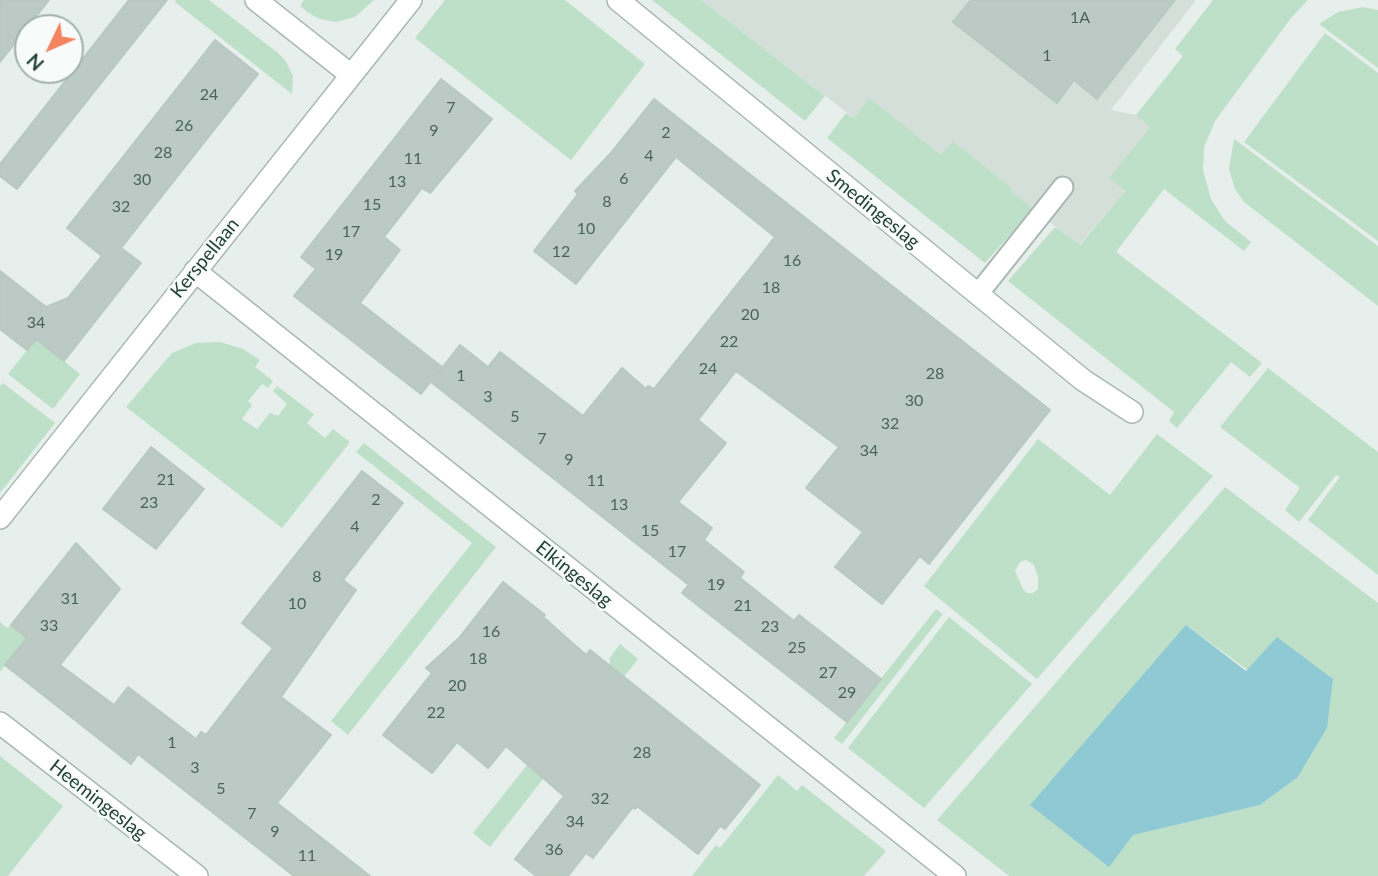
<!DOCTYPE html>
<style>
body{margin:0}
#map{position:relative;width:1378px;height:876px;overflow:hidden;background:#e6efeb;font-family:Lato,sans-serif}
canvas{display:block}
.north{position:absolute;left:14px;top:14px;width:70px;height:70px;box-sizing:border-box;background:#f7fbf9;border:2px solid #a3b1ad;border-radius:50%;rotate:226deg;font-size:19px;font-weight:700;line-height:28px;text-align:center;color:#24423a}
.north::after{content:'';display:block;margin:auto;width:24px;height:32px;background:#f4845f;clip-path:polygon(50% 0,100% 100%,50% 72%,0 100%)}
</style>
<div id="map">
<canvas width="1378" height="876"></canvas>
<div class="north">N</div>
</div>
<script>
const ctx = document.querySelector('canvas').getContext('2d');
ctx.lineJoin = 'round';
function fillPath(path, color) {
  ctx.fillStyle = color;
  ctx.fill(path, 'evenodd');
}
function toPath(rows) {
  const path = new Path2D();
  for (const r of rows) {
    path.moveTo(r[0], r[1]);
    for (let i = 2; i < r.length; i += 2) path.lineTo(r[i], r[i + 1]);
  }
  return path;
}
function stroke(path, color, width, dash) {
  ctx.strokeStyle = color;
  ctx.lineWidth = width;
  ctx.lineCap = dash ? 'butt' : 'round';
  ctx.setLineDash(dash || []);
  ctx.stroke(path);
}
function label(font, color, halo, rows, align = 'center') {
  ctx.font = font + ' Lato,sans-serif';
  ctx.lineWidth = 5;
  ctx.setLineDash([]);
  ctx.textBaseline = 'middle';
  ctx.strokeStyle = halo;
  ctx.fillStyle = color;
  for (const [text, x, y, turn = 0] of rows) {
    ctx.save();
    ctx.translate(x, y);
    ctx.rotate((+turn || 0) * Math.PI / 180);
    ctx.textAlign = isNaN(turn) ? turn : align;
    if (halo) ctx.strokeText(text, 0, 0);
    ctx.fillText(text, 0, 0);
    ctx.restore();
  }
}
const built = toPath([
 [701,0,1196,0,1111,110,1136,115,1150,127,1110,178,1125,191,1079,245,1010,191,1012,188,953,141,941,156,869,99,854,118]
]);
const green = toPath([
 [176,0,209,0,278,53,285,60,293,76,292,94,175,2],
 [304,0,374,0,355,17,336,22,319,19,309,13,300,6],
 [445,0,565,0,645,64,571,160,415,38],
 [652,0,701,0,825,96,805,121],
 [1213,0,1308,0,1291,18,1215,121,1204,147,1203,170,1211,199,1225,221,1251,242,1244,251,1164,189,1116,252,1262,363,1250,377,1231,362,1177,428,1169,421,1174,412,1008,281,1054,228,1057,228,1080,245,1125,191,1109,178,1150,127,1136,115,1183,56,1175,49],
 [1363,7,1378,10,1378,68,1319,24,1338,12],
 [1325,33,1378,73,1378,241,1244,142],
 [869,98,941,155,953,141,1012,188,1011,191,1031,207,1031,211,985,263,827,138,846,113,854,118],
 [1234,139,1378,246,1378,306,1244,202,1235,189,1229,169],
 [36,339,80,374,53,409,8,374],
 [220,342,243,349,260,360,255,367,273,381,268,388,262,384,248,401,252,405,242,419,257,429,270,413,278,416,287,404,273,391,277,386,314,414,307,423,325,438,333,429,350,442,282,528,126,407,172,353,196,343],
 [1268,368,1378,452,1378,575,1308,520,1340,477,1336,475,1299,522,1285,510,1300,488,1220,427],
 [3,383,55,423,0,493,0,386],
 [1157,434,1213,476,1037,679,924,586,1038,439,1110,495],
 [1026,560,1034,565,1038,577,1038,589,1033,593,1027,593,1023,589,1015,571,1020,562],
 [364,443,496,547,348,735,331,721,472,543,356,452],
 [1225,487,1378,603,1378,876,1009,876,937,820],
 [1186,625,1327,728,1298,777,1260,805,1132,835],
 [936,609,943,614,842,744,834,738],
 [949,617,1032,684,924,808,848,748],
 [0,622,7,628,11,625,27,638,0,672],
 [620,644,638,659,575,738,560,727,611,661,609,659],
 [557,731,571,743,490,847,473,833,527,765,529,766],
 [0,756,63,806,8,876,0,876],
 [778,775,797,791,802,785,886,851,864,876,692,876,716,845,720,848]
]);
const water = toPath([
 [1186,625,1246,671,1277,637,1333,679,1327,728,1298,777,1260,805,1133,835,1109,867,1030,805]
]);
const building = toPath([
 [0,0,49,0,0,62,0,0],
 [129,0,167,0,17,189,0,176,0,164,129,0],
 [971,0,1175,0,1097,99,1074,80,1057,103,953,22,971,0],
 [215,40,258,74,121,248,141,263,64,361,36,339,27,350,0,329,0,271,46,307,68,298,102,256,67,228,215,40],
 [441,79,492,119,430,193,422,188,384,237,400,250,360,303,442,367,421,394,294,296,316,269,301,257,441,79],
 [654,99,1050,410,929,564,920,556,882,604,835,567,863,532,806,488,839,447,736,371,698,420,726,443,678,502,712,528,704,540,744,572,740,578,794,621,799,615,881,679,847,722,682,593,689,585,431,382,460,345,488,367,500,352,583,416,622,368,646,389,648,386,654,389,775,237,676,157,576,284,534,251,578,194,575,191,610,154,654,99],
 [151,447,204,489,156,549,103,509,151,447],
 [362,471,403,503,343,580,356,590,281,697,331,735,277,803,370,876,294,876,138,754,131,764,5,665,27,638,11,625,76,543,120,589,60,665,114,705,128,687,196,739,201,732,206,735,273,648,242,623,362,471],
 [503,582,545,615,543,617,586,655,590,650,760,785,725,829,720,826,698,854,637,806,635,809,633,807,593,858,586,853,568,876,536,876,515,859,564,796,506,746,488,768,457,742,432,773,383,735,432,673,426,668,459,638,503,582]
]);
const lane = toPath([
 [978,294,1063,187]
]);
const street = toPath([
 [256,0,351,75],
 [618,0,1083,380,1132,412],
 [195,271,955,876],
 [0,518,411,0],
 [0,723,197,876]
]);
const numberNames = [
 ["1A",1080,18],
 ["1",1047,56],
 ["24",209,95],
 ["7",451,108],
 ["26",184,126],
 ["9",434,131],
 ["2",666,133],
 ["28",163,153],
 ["4",649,156],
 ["11",413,159],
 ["6",624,179],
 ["30",142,180],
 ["13",397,182],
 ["8",607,202],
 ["15",372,205],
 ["32",121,207],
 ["10",586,229],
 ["17",351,232],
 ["12",561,252],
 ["19",334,255],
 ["16",792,261],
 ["18",771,288],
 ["20",750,315],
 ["34",36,323],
 ["22",729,342],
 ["24",708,369],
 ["28",935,374],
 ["1",461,376],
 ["3",488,397],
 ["30",914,401],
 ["5",515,417],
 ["32",890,424],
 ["7",542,439],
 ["34",869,451],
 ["9",569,460],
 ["21",166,480],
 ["11",596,481],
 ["2",376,500],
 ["23",149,503],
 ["13",619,505],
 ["4",355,527],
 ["15",650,531],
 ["17",677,552],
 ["8",317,577],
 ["19",716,585],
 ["31",70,599],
 ["10",297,604],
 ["21",743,606],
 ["33",49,626],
 ["23",770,627],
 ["16",491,632],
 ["25",797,648],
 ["18",478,659],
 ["27",828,673],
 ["20",457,686],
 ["29",847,693],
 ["22",436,713],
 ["1",172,743],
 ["28",642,753],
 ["3",195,768],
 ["5",221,789],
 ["32",600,799],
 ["7",252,814],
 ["34",575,822],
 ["9",275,832],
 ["36",554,850],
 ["11",307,856]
];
const streetNames = [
 ["Smedingeslag",873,209,39],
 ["Kerspellaan",205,258,-51],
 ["Elkingeslag",574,574,39],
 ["Heemingeslag",98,800,38]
];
fillPath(built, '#d4dfda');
fillPath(green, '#bfe0c8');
fillPath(water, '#8ec9d4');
fillPath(building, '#bbcac4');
stroke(building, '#b8c9c2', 2);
stroke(lane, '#a8b8b2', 23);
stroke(street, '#a8b8b2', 24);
stroke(lane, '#fff', 19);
stroke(street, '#fff', 21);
label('16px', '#4a645c', null, numberNames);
label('19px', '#24423a', '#f7fbf9', streetNames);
</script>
